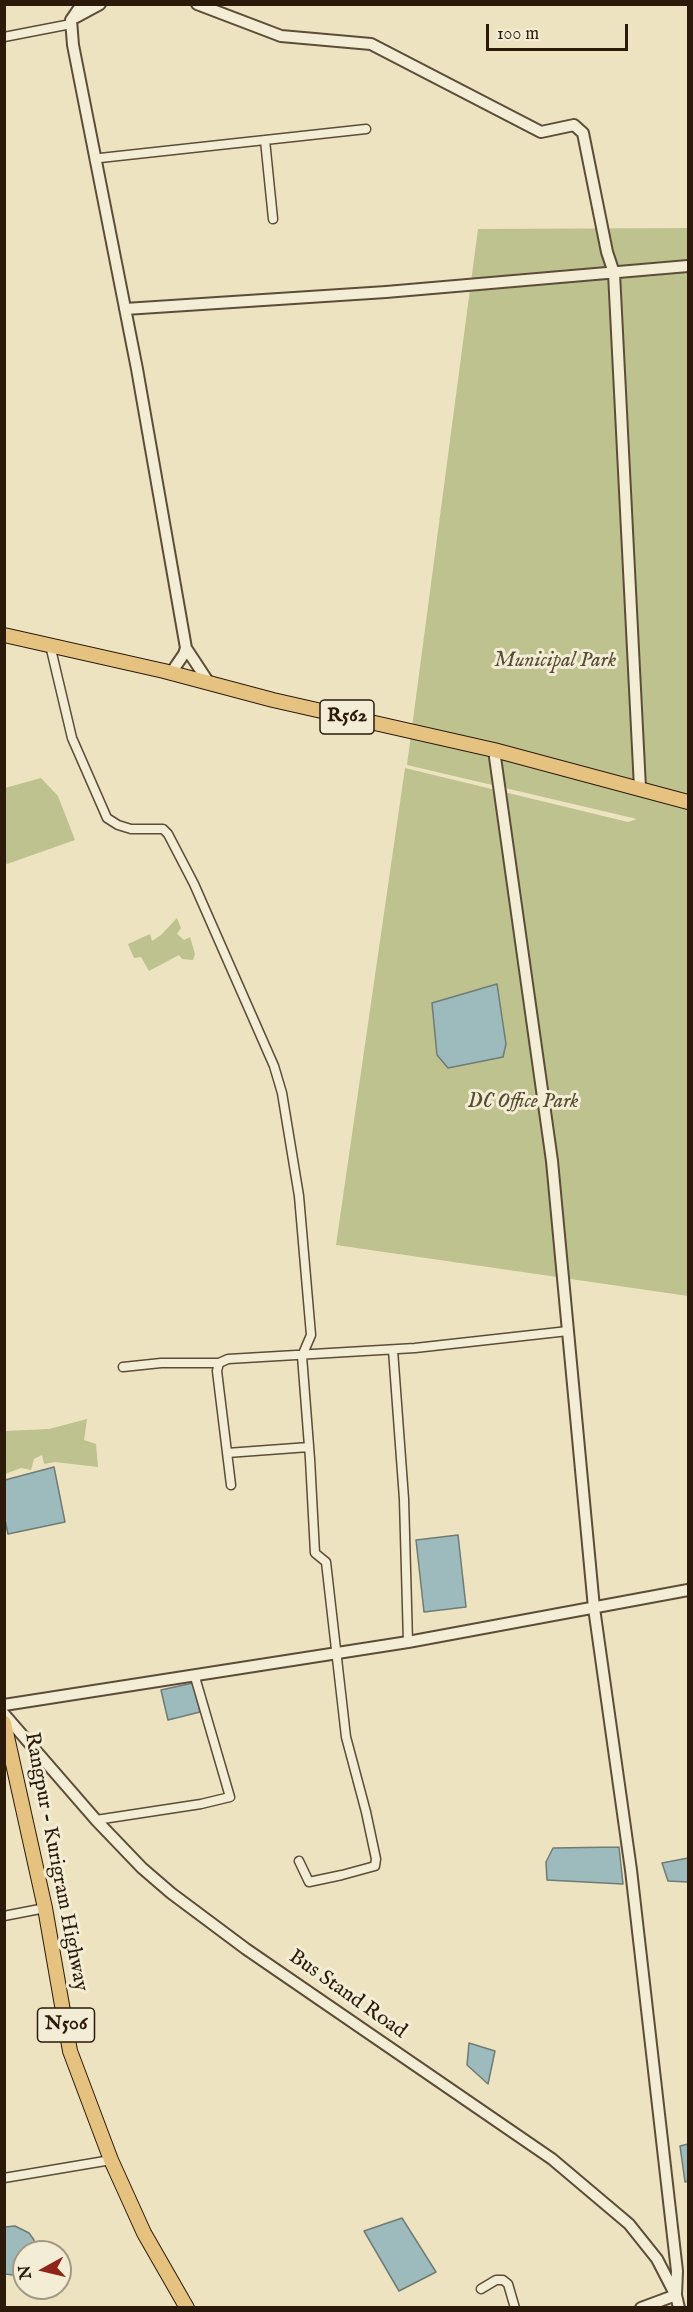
<!DOCTYPE html>
<style>
body{margin:0}
#map{position:relative;width:693px;height:2312px;overflow:hidden;background:#ede3c0;font-family:"IM FELL English",serif}
canvas{display:block}
.frame{position:absolute;inset:0;border:6px solid #2b1a0a;pointer-events:none}
.north{position:absolute;left:12px;top:2240px;width:60px;height:60px;box-sizing:border-box;background:#f3edd6;border:2px solid #a39984;border-radius:50%;rotate:262deg;font-size:16px;font-weight:700;line-height:24px;text-align:center;color:#2b1a0a}
.north::after{content:'';display:block;margin:auto;width:21px;height:27px;background:#8f2418;clip-path:polygon(50% 0,100% 100%,50% 72%,0 100%)}
.scale{position:absolute;left:486px;top:24px;width:142px;height:27px;box-sizing:border-box;border:3px solid #2b1a0a;border-top:0;padding-left:8px;font-size:18px;line-height:21px;white-space:nowrap;color:#2b1a0a;-webkit-text-stroke:4px #f3edd6;paint-order:stroke}
</style>
<div id="map">
<canvas width="693" height="2312"></canvas>
<div class="frame"></div>
<div class="north">N</div>
<div class="scale">100 m</div>
</div>
<script>
const ctx = document.querySelector('canvas').getContext('2d');
ctx.lineJoin = 'round';
function fillPath(path, color) {
  ctx.fillStyle = color;
  ctx.fill(path, 'evenodd');
}
function toPath(rows) {
  const path = new Path2D();
  for (const r of rows) {
    path.moveTo(r[0], r[1]);
    for (let i = 2; i < r.length; i += 2) path.lineTo(r[i], r[i + 1]);
  }
  return path;
}
function stroke(path, color, width, dash) {
  ctx.strokeStyle = color;
  ctx.lineWidth = width;
  ctx.lineCap = dash ? 'butt' : 'round';
  ctx.setLineDash(dash || []);
  ctx.stroke(path);
}
function label(font, color, halo, rows, align = 'center') {
  ctx.font = font + ' "IM FELL English",serif';
  ctx.lineWidth = 6;
  ctx.setLineDash([]);
  ctx.textBaseline = 'middle';
  ctx.strokeStyle = halo;
  ctx.fillStyle = color;
  for (const [text, x, y, turn = 0] of rows) {
    ctx.save();
    ctx.translate(x, y);
    ctx.rotate((+turn || 0) * Math.PI / 180);
    ctx.textAlign = isNaN(turn) ? turn : align;
    if (halo) ctx.strokeText(text, 0, 0);
    ctx.fillText(text, 0, 0);
    ctx.restore();
  }
}
const green = toPath([
 [688,228,688,1296,336,1245,405,768,628,822,637,819,407,765,478,229],
 [41,778,58,796,75,840,7,864,4,862,5,788],
 [177,918,181,928,177,934,184,940,190,937,195,954,193,960,182,959,179,955,149,971,141,957,134,958,128,944,150,934,152,941,161,935],
 [87,1419,84,1440,96,1444,98,1467,55,1462,44,1464,42,1455,34,1459,31,1470,21,1468,5,1474,5,1431,49,1429]
]);
const water = toPath([
 [497,984,506,1044,503,1057,448,1068,437,1055,432,1003,497,984],
 [54,1467,65,1522,8,1534,5,1520,5,1480,54,1467],
 [458,1535,466,1607,424,1612,416,1540,458,1535],
 [193,1683,200,1712,168,1720,161,1690,193,1683],
 [619,1847,623,1884,547,1880,546,1862,553,1848,619,1847],
 [688,1858,688,1882,668,1881,662,1863,688,1858],
 [469,2043,495,2051,488,2084,467,2065,469,2043],
 [688,2144,688,2181,685,2182,680,2146,688,2144],
 [402,2218,436,2272,399,2291,364,2231,402,2218],
 [15,2226,29,2233,34,2240,36,2252,24,2252,24,2272,13,2275,5,2274,5,2227,15,2226]
]);
const minor = toPath([
 [4,37,71,24],
 [265,140,273,219],
 [95,161,100,158,366,129],
 [50,645,72,738,107,818,118,825,131,829,163,829,168,834,194,884,274,1066,282,1093,299,1196,311,1335,302,1356,310,1459,315,1553,326,1562,346,1737,366,1812,376,1859,375,1866,342,1875,309,1882,299,1861],
 [393,1350,404,1499,408,1642],
 [123,1367,161,1363,219,1363],
 [227,1453,309,1447],
 [231,1485,217,1371,219,1363,228,1359,415,1348,568,1331],
 [96,1820,201,1804,230,1797,195,1677],
 [4,1916,45,1908],
 [4,2178,111,2160],
 [481,2289,496,2280,503,2280,508,2284,515,2308]
]);
const tertiary = toPath([
 [82,4,71,20,73,45,137,369,186,648,209,683],
 [197,4,281,36,371,44,541,132,574,125,583,133,607,252,614,273,640,788],
 [76,17,100,4],
 [125,309,386,292,688,266],
 [171,673,184,654,186,648],
 [494,750,552,1161,594,1608,631,1870,677,2271,676,2295,679,2308],
 [4,1705,408,1642,688,1590],
 [4,1714,96,1820,142,1868,171,1893,246,1949,552,2159,629,2224,657,2259,675,2294],
 [641,2308,676,2295]
]);
const primary = toPath([
 [4,635,164,671,273,700,494,750,688,802]
]);
const trunk = toPath([
 [4,1723,45,1908,70,2051,111,2160,144,2233,187,2308]
]);
const shields = [
 [347,717,54],
 [66,2025,57]
];
const shieldNames = [
 ["R562",347,717],
 ["N506",66,2025]
];
const parkNames = [
 ["Municipal Park",555,662],
 ["DC Office Park",523,1103]
];
const streetNames = [
 ["Rangpur - Kurigram Highway",55,1862,79],
 ["Bus Stand Road",347,1995,35]
];
fillPath(green, '#bdc28f');
fillPath(water, '#9dbbbc');
stroke(water, '#6f7b75', 1.5);
stroke(minor, '#5c4c38', 11);
stroke(tertiary, '#5c4c38', 14);
stroke(primary, '#2b1a0a', 16);
stroke(trunk, '#2b1a0a', 16);
stroke(minor, '#f3edd6', 8);
stroke(tertiary, '#f3edd6', 10);
stroke(primary, '#e6c280', 14);
stroke(trunk, '#e6c280', 14);
for (const [x, y, w] of shields) {
  const box = new Path2D();
  box.roundRect(x - w / 2, y - 17, w, 34, 4.5);
  ctx.fillStyle = '#f3edd6';
  ctx.fill(box);
  stroke(box, '#2b1a0a', 1.5);
}
label('bold 20px', '#2b1a0a', null, shieldNames);
label('italic 21px', '#574c32', '#f3edd6', parkNames);
label('21px', '#2b1a0a', '#f3edd6', streetNames);
</script>
